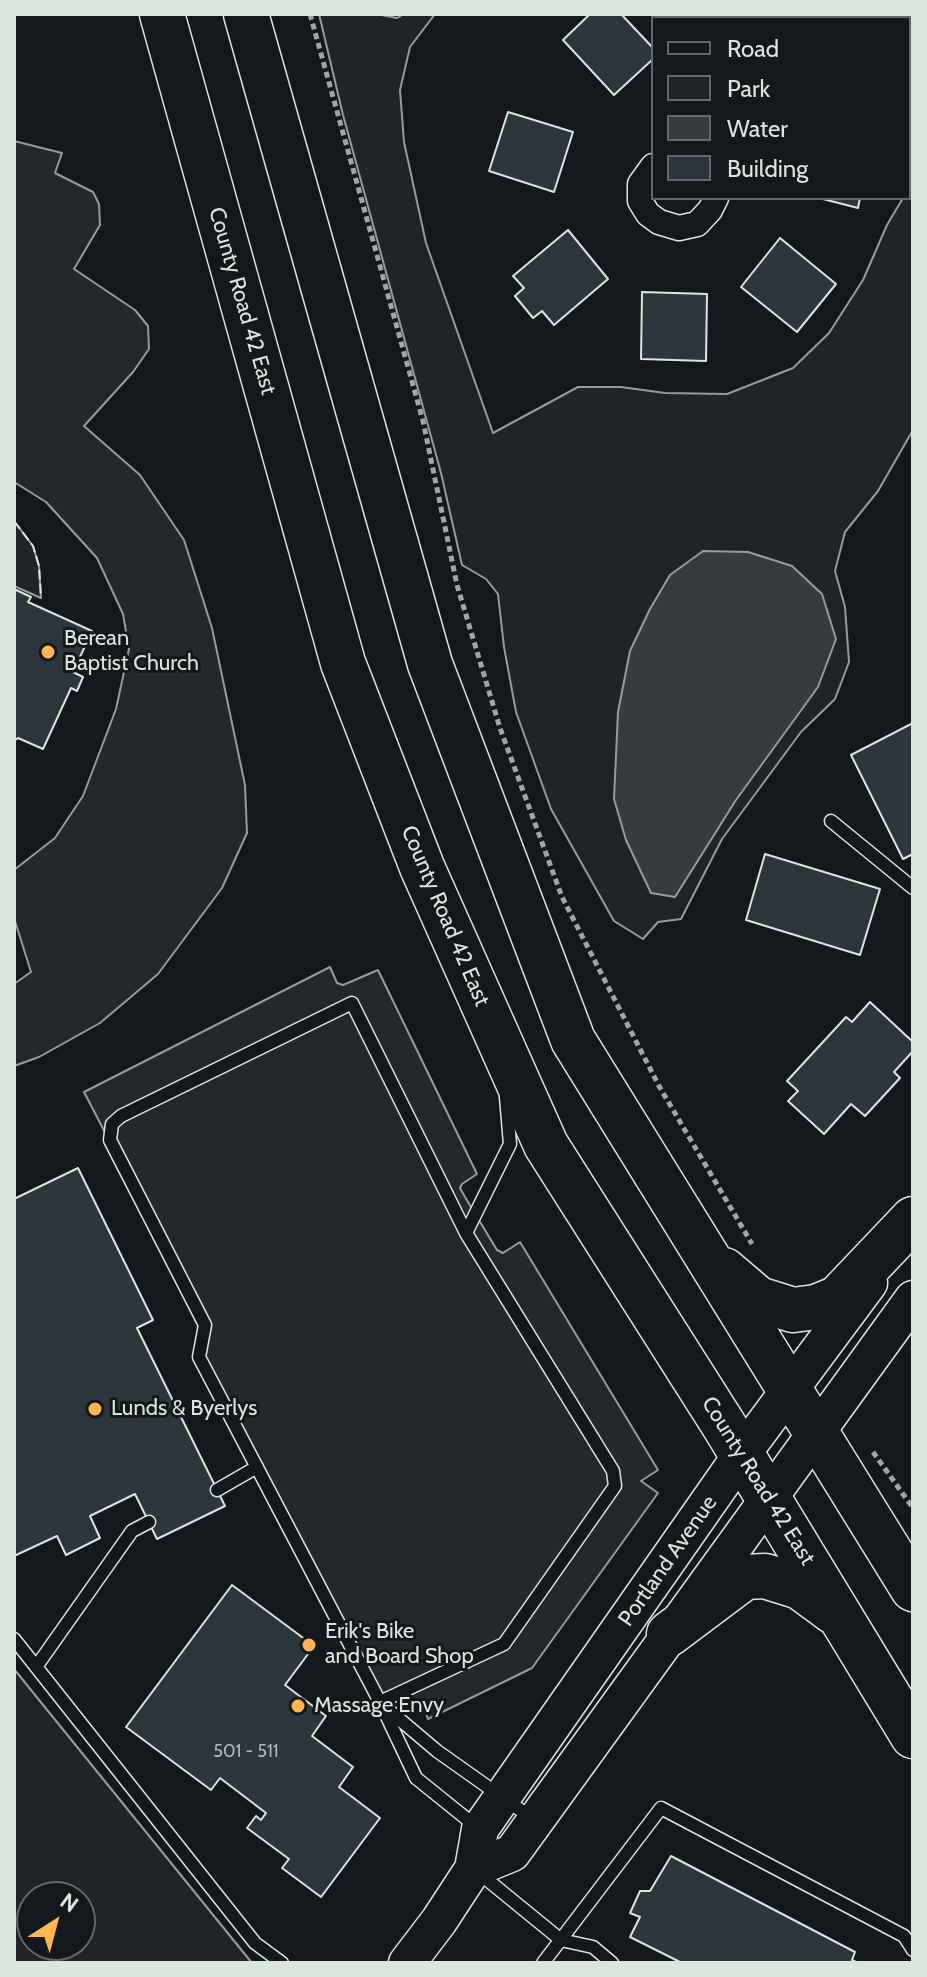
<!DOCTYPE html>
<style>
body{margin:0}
#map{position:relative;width:927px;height:1977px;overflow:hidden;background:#14181c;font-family:Cabin,sans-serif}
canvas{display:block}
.frame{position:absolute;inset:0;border:16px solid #d8e6dc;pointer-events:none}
.legend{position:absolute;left:651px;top:16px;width:260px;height:184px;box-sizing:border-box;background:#14181c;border:2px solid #626a69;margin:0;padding:10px 14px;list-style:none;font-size:24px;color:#d8e6dc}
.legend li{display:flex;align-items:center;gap:16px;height:40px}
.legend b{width:40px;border:2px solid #626a69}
.north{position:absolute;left:16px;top:1881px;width:80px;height:80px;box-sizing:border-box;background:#14181c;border:2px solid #626a69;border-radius:50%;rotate:36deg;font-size:22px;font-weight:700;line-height:32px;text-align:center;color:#d8e6dc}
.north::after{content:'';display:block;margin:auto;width:28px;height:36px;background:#ffb74d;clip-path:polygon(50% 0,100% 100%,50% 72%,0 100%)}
</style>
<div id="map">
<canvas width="927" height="1977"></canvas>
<div class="frame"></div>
<ul class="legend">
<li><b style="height:10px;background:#14181c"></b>Road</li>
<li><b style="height:22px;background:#202428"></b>Park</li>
<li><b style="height:22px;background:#363b3e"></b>Water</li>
<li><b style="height:22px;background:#2c363c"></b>Building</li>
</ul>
<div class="north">N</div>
</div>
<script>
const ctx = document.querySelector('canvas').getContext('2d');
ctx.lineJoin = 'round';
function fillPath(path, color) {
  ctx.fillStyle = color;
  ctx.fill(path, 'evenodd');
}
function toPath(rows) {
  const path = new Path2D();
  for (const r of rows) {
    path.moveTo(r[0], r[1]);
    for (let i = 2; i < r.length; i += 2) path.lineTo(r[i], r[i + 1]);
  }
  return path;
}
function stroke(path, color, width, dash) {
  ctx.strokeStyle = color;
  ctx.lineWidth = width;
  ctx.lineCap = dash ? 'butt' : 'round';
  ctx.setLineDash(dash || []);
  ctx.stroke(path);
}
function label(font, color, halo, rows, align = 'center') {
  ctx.font = font + ' Cabin,sans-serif';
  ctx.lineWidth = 6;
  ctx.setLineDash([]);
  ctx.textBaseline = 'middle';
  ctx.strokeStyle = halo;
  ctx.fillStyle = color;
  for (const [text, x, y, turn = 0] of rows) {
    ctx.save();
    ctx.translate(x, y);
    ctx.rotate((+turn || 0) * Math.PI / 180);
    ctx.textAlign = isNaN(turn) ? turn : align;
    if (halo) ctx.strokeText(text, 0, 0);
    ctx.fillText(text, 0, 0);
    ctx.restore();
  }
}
const green = toPath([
 [319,14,376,14,397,18,404,14,435,14,410,47,400,90,404,142,426,243,493,433,578,387,621,387,665,393,727,394,793,368,829,333,863,280,887,225,903,198,909,198,909,189,913,188,913,430,878,491,845,532,835,571,845,607,849,662,835,699,801,732,722,839,681,919,658,922,643,939,614,921,551,809,516,712,504,647,498,594,486,579,462,565,441,473,343,115,319,14],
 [14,521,33,546,39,566,41,598,14,586,14,521],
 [14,1669,252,1963,14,1963,14,1669],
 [32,1897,80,1897,80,1945,32,1945,32,1897]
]);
const parking = toPath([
 [14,141,62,153,55,173,93,192,99,204,100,225,74,269,135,310,148,326,149,349,133,372,84,426,140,475,184,540,212,628,245,785,247,833,222,888,158,974,100,1023,39,1057,14,1066,14,984,31,972,14,918,14,870,55,838,83,796,116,709,129,649,123,614,97,558,46,502,14,482,14,141],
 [330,967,337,983,343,985,378,970,477,1174,462,1184,460,1188,465,1197,497,1250,503,1253,520,1242,658,1470,641,1481,658,1493,532,1668,428,1719,422,1703,415,1700,380,1702,199,1357,205,1325,84,1092,330,967]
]);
const water = toPath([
 [703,551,748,552,792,566,822,594,836,639,818,687,736,800,675,897,651,893,626,840,614,799,618,712,630,651,650,609,670,575,703,551]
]);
const building = toPath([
 [590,14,621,14,653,48,653,59,614,95,563,40,590,14],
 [508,112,573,132,554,192,489,171,508,112],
 [819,198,860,198,858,208,819,198],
 [568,230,608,279,554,325,542,311,533,318,515,296,524,288,513,276,568,230],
 [780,238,836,284,797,332,741,287,780,238],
 [642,292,707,294,706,361,641,359,642,292],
 [14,589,31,597,28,602,92,631,73,672,83,677,77,691,71,688,43,749,18,738,14,741,14,589],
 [913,723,913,854,903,859,851,755,913,723],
 [765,854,880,889,860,955,746,920,765,854],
 [870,1002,913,1042,913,1051,894,1072,900,1078,865,1116,851,1104,824,1134,788,1101,798,1091,787,1081,846,1017,852,1022,870,1002],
 [78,1168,153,1320,137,1328,225,1506,157,1539,135,1494,90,1516,100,1538,66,1555,57,1536,14,1556,14,1199,78,1168],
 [232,1585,314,1646,285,1685,326,1716,312,1736,353,1767,339,1787,380,1818,321,1897,282,1868,289,1859,247,1828,256,1816,261,1820,266,1813,220,1778,211,1790,126,1727,232,1585],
 [671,1856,855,1952,852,1960,858,1963,682,1963,630,1937,640,1917,630,1913,640,1891,650,1891,671,1856]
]);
const path = toPath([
 [310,14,423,421,457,585,500,728,562,897,659,1086,752,1244],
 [873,1452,913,1508]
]);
const lane = toPath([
 [831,821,913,888],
 [466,1233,510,1144,506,1097],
 [217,1490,257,1467],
 [14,1639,255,1943,282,1963],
 [36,1667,132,1531,149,1522],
 [380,1702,504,1644,615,1486,613,1471,466,1233,352,1003,121,1116,112,1124,110,1140,205,1325,199,1357,380,1702,416,1778,478,1828],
 [385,1707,437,1751,533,1819],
 [479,1873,561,1940,593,1947,612,1963],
 [543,1963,661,1808,904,1936,913,1950]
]);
const street = toPath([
 [745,14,750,18],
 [909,50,913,47],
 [653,166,640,184,640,201,648,214,659,222,679,228,697,224,710,210,716,198]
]);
const secondary = toPath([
 [473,1869,512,1853,913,1299],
 [407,1963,439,1921,473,1869,480,1829,742,1454,869,1283]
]);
const highway = toPath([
 [162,14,343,663,422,867,546,1145,725,1427,913,1736],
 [246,14,430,664,573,1040,913,1589],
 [724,1270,758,1299,793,1310,816,1307,838,1298,913,1219],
 [669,1634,745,1577,765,1576,800,1587,834,1612]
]);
const fence = toPath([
 [14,521,33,546,39,566,41,598]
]);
const markers = [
 [48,652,8,"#ffb74d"],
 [95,1409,8,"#ffb74d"],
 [309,1645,8,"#ffb74d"],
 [298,1706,8,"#ffb74d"]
];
const numberNames = [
 ["501 - 511",246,1752]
];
const streetNames = [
 ["County Road 42 East",242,301,74],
 ["County Road 42 East",445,916,67],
 ["County Road 42 East",758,1481,58],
 ["Portland Avenue",668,1561,-55]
];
const poiNames = [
 ["Berean",64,639],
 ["Baptist Church",64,664],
 ["Lunds & Byerlys",111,1409],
 ["Erik's Bike",325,1632],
 ["and Board Shop",325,1657],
 ["Massage Envy",314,1706]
];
fillPath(green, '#202428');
stroke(green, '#939e99', 2);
fillPath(parking, '#24282b');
stroke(parking, '#939e99', 2);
fillPath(water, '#363b3e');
stroke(water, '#939e99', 2);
fillPath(building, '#2c363c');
stroke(building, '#d8e6dc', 2);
stroke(lane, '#d8e6dc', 15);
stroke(street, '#d8e6dc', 27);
stroke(secondary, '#d8e6dc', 39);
stroke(highway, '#d8e6dc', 47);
stroke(path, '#9da8a2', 5, [6, 4]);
stroke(lane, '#14181c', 12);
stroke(street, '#14181c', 24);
stroke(secondary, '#14181c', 36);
stroke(highway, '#14181c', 44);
stroke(fence, '#d8e6dc', 2, [10, 4]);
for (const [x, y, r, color] of markers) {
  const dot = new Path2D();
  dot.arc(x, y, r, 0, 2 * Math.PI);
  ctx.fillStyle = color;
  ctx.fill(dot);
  stroke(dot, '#14181c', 3);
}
label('18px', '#adbab4', null, numberNames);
label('22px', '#d8e6dc', '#14181c', streetNames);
label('22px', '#d8e6dc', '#14181c', poiNames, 'left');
</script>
